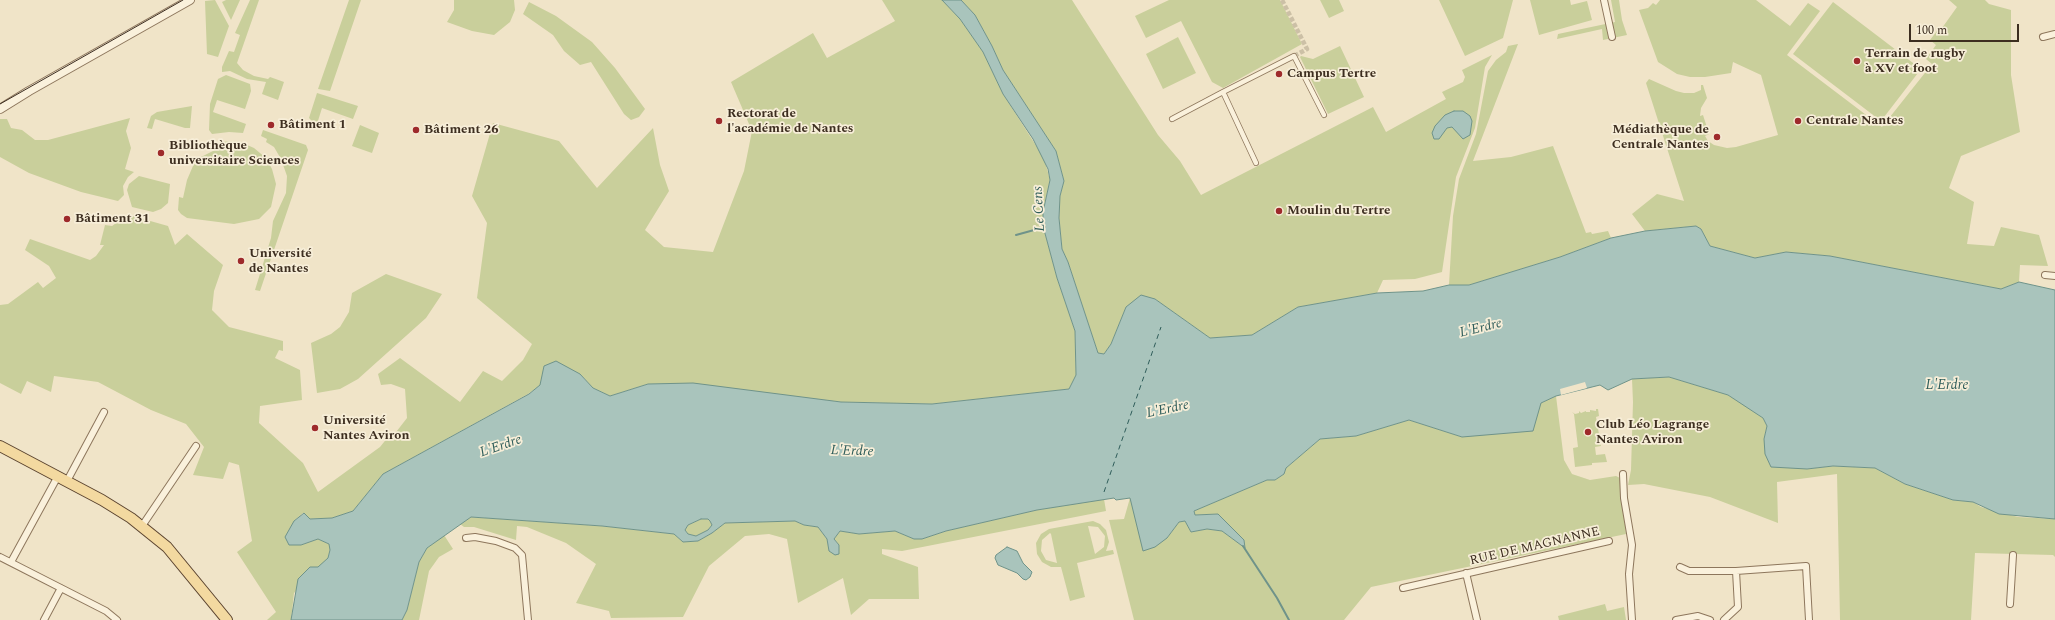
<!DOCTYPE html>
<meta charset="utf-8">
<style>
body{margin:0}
#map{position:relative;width:2055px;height:620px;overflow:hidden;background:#f0e4c8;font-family:Spectral,serif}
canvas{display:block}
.scale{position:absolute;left:1909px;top:24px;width:110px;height:18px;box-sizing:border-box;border:2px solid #3d2e20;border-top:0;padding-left:5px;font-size:12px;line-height:14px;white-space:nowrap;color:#3d2e20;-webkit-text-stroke:3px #f7eed8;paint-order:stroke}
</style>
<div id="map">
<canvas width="2055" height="620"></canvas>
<div class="scale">100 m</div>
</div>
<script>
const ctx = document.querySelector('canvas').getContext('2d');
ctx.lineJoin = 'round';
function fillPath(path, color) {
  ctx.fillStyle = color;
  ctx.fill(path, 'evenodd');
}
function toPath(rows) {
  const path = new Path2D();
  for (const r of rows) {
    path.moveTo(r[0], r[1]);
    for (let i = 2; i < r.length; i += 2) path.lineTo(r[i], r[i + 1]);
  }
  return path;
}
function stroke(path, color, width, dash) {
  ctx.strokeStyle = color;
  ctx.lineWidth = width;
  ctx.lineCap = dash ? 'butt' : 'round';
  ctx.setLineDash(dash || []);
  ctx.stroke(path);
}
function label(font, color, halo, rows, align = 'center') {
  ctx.font = font + ' Spectral,serif';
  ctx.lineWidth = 3.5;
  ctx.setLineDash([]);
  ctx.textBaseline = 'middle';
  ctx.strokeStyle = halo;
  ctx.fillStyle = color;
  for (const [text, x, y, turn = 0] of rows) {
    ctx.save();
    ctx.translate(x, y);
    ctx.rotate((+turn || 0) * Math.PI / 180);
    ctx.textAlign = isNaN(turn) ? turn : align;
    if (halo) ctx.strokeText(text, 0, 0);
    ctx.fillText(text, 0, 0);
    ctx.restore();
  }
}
const green = toPath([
 [215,0,229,26,218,57,207,54,205,1],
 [226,0,240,0,231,20,222,2],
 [250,0,259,0,237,63,243,70,254,76,268,79,270,77,284,82,278,100,262,94,266,82,247,79,230,71,222,72,222,67,229,51,234,52,240,35,235,33],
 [349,0,361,0,330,91,318,89],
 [454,0,514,0,515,10,510,22,494,35,472,31,447,22,454,10],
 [882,0,942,0,960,19,983,52,1003,94,1044,158,1050,180,1043,212,1043,226,1057,278,1075,331,1076,375,1069,389,932,404,841,402,648,384,610,396,593,388,580,374,544,366,541,385,528,394,383,474,353,511,332,518,310,519,303,513,294,521,301,545,318,539,329,544,330,550,328,558,294,593,291,620,267,620,276,612,237,552,252,541,239,465,229,462,223,479,193,475,204,447,186,424,151,410,98,382,54,376,51,392,27,381,21,394,0,383,0,305,8,304,38,282,43,288,56,278,49,266,25,250,30,239,90,260,96,256,104,245,100,245,105,225,112,226,126,216,129,215,168,226,175,245,187,234,223,265,214,291,212,310,229,327,283,341,283,351,279,350,275,358,300,370,302,400,260,406,259,423,303,463,318,492,380,447,388,437,393,436,407,418,405,389,391,384,381,385,378,374,400,358,460,402,483,371,502,381,523,360,532,344,477,298,487,223,472,196,493,123,559,141,597,188,653,128,660,165,669,191,645,230,664,247,713,252,744,171,752,131,731,82,813,33,827,58,895,21],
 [961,0,1072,0,1158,135,1180,161,1201,195,1373,107,1386,132,1446,99,1442,92,1463,82,1465,77,1462,70,1492,55,1485,67,1475,128,1456,177,1442,272,1415,279,1383,280,1377,293,1298,307,1252,335,1210,338,1155,299,1126,307,1111,344,1104,354,1098,353,1068,262,1062,249,1059,218,1060,196,1064,181,1056,151,1003,70,992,46,975,15],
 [1169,0,1280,0,1302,44,1223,88,1212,82,1181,21,1146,38,1135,16],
 [1320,0,1339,0,1344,11,1329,18],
 [1439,0,1513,0,1503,38,1465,56],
 [1530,0,1570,0,1571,5,1587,1,1592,20,1539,35],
 [1611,0,1619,0,1622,20,1627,35,1603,40,1602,29,1557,39,1558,34,1615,22],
 [1660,0,1756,0,1790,26,1808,3,1820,11,1787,55,1882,127,1932,64,1926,59,1936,45,1930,40,1940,27,1942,28,1957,7,1949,0,1985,0,1989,4,2011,10,2011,75,2020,132,1961,156,1949,188,1974,202,1967,244,1994,246,2001,227,2039,235,2048,266,2020,265,2019,282,2001,289,1830,256,1786,252,1755,258,1710,246,1701,229,1696,226,1645,231,1632,214,1657,194,1684,201,1646,83,1649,79,1676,91,1684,93,1694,93,1701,90,1701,85,1703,85,1707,98,1701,108,1700,116,1703,115,1709,134,1705,136,1708,141,1714,145,1727,148,1736,147,1778,135,1761,75,1733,62,1731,73,1705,77,1690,77,1677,74,1658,62,1639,10,1648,8,1653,3,1656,5],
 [529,2,556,16,592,42,615,68,645,109,639,117,631,120,624,114,591,62,580,65,564,51,553,35,523,14],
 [1833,2,1921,69,1881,121,1793,54],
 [1178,37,1196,73,1163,89,1146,54],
 [1518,44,1473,161,1511,157,1553,146,1586,233,1591,232,1592,234,1608,231,1611,238,1560,257,1469,285,1449,285,1453,216,1459,179,1476,134,1488,71,1496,60,1506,52,1508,46],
 [1340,46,1364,97,1328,114,1300,57,1301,56,1313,59],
 [226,75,250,84,251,91,245,109,217,100,213,112,246,124,243,133,229,132,212,134,209,130,210,104,218,79],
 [317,93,358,106,353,119,322,108,317,124,312,121,309,118],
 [192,106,190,128,185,128,155,119,152,129,147,128,151,116,157,112],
 [130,118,126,131,131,148,125,169,134,172,128,177,123,186,124,195,118,201,81,192,29,173,0,157,0,119,7,119,11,128,22,130,35,140,48,140],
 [360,125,379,133,372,153,352,146],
 [263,130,306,145,308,150,260,291,255,290,271,238,273,221,286,193,287,176,281,159,274,147,266,142,267,139,261,136],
 [238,141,254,148,266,158,272,169,276,184,271,207,259,219,234,224,187,218,181,214,178,210,179,197,183,198,187,180,193,166,201,157,221,147,219,142],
 [139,176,170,184,168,203,161,209,153,212,132,207,127,190,129,184],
 [386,274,442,294,426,318,358,379,340,389,317,393,311,343,331,334,340,327,349,312,352,293],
 [1669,377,1728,395,1746,406,1763,418,1767,426,1764,439,1807,469,1833,466,1875,468,1905,484,1953,500,1973,502,1981,507,2018,517,2055,519,2055,557,2053,555,1975,553,1971,620,1840,620,1837,474,1777,482,1778,523,1710,497,1644,484,1628,485,1631,470,1633,402,1632,379],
 [1556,396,1564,460,1572,474,1590,480,1616,476,1620,478,1626,534,1371,587,1344,620,1134,620,1109,520,1124,519,1130,498,1167,538,1179,522,1185,521,1191,532,1207,529,1222,531,1245,548,1244,540,1218,514,1195,515,1194,511,1267,480,1275,480,1284,474,1286,468,1320,439,1356,436,1409,420,1462,437],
 [1596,409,1598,409,1599,416,1596,417,1601,446,1595,447,1596,455,1605,454,1607,462,1592,463,1592,465,1575,467,1573,448,1578,447,1574,414,1572,412,1575,414,1579,413,1579,411,1581,413,1586,411,1586,412,1590,412,1590,410,1596,411],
 [1104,499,1106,511,902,551,882,549,882,554,918,567,919,599,869,599,851,615,843,578,798,603,787,539,769,534,745,536,709,566,683,617,611,618,609,611,576,603,596,564,566,543,527,527,517,526,516,540,474,527,464,527,460,524,471,517,602,526,674,534,683,542,698,541,712,533,725,523,795,521,804,525,818,527,827,539,829,551,839,554,839,545,834,539,840,531,859,534,895,531,914,539,922,539,946,531,1037,510],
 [701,519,708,519,710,521,712,525,708,530,696,536,688,534,685,530,688,525],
 [1093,521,1100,524,1106,530,1109,542,1106,551,1113,550,1114,554,1077,563,1085,597,1070,601,1061,567,1051,567,1042,562,1037,554,1036,543,1041,534,1049,529],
 [1088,526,1098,527,1105,536,1104,547,1095,554],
 [1050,533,1051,534,1057,563,1046,560,1041,551,1042,540],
 [444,535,453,549,439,557,429,571,419,620,402,620,407,610,419,562,427,548],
 [1605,604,1607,611,1624,607,1626,620,1559,620,1558,616]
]);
const water = toPath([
 [942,0,961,0,975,15,992,46,1003,70,1056,151,1064,181,1060,196,1059,218,1062,249,1068,262,1098,353,1104,354,1111,344,1126,307,1141,295,1155,299,1210,338,1252,335,1298,307,1377,293,1423,291,1449,285,1469,285,1560,257,1611,238,1645,231,1696,226,1701,229,1710,246,1755,258,1786,252,1830,256,2001,289,2019,282,2055,290,2055,519,1999,514,1973,502,1953,500,1905,484,1875,468,1833,466,1807,469,1771,467,1765,454,1764,439,1767,426,1763,418,1728,395,1669,377,1632,379,1608,390,1600,385,1556,396,1541,403,1533,431,1462,437,1409,420,1356,436,1320,439,1286,468,1284,474,1275,480,1267,480,1194,511,1195,515,1218,514,1244,540,1245,548,1222,531,1207,529,1191,532,1185,521,1179,522,1167,538,1155,547,1143,551,1130,498,1116,500,1114,498,1037,510,946,531,922,539,914,539,895,531,859,534,840,531,834,539,839,545,839,554,835,555,829,551,827,539,818,527,804,525,795,521,725,523,712,533,698,541,683,542,674,534,602,526,471,517,427,548,419,562,407,610,402,620,291,620,298,579,310,567,318,567,328,558,330,550,329,544,318,539,301,545,289,545,285,537,294,521,304,513,310,519,332,518,353,511,383,474,529,394,540,385,544,366,556,361,580,374,593,388,610,396,648,384,693,383,841,402,932,404,1069,389,1076,375,1075,331,1057,278,1043,226,1043,212,1050,180,1048,169,1033,139,1003,94,983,52,960,19,942,0],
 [701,519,708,519,710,521,712,525,708,530,696,536,688,534,685,530,688,525,701,519],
 [1454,111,1463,111,1470,116,1472,121,1470,135,1463,139,1452,127,1447,128,1439,139,1434,139,1432,133,1435,126,1445,115,1454,111],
 [1007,547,1017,551,1023,563,1032,572,1030,577,1026,580,1023,579,1017,573,998,565,995,558,996,555,1007,547]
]);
const pier = toPath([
 [1585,382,1587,388,1561,395,1560,389]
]);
const stream = toPath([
 [1016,235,1045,227],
 [1243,546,1277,598,1289,620]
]);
const ferry = toPath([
 [1104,492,1161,327]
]);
const pedestrianTunnel = toPath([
 [1282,0,1307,49,1294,56]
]);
const pedestrian = toPath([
 [1172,119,1223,92],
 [1256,163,1223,92,1294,56,1324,115]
]);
const minor = toPath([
 [1604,0,1612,37],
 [2043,37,2055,34],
 [2045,275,2055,276],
 [1623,474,1624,498,1632,545,1629,574,1632,620],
 [67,481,104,412],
 [142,526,196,446],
 [466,538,475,537,496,541,515,548,522,555,528,620],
 [0,557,106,611,117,620],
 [11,562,58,476],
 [1680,567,1689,571,1736,571,1806,566,1809,620],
 [1466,573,1477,620],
 [1403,588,1609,541],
 [2010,604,2013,555],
 [44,620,61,588],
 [1676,620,1698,616,1710,620],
 [1724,620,1738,607,1736,571]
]);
const tertiary = toPath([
 [0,109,29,91,190,0]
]);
const primary = toPath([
 [0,446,102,500,131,518,167,547,227,620]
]);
const tram = toPath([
 [0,104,183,0]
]);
const markers = [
 [1857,61,4,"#9e2a2b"],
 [1279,74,4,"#9e2a2b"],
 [719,121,4,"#9e2a2b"],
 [1798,121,4,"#9e2a2b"],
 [271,125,4,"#9e2a2b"],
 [416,130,4,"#9e2a2b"],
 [1717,137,4,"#9e2a2b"],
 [161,153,4,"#9e2a2b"],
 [1279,211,4,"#9e2a2b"],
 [67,219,4,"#9e2a2b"],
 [241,261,4,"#9e2a2b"],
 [315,428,4,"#9e2a2b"],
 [1588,432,4,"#9e2a2b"]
];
const poiNames = [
 ["Terrain de rugby",1865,54],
 ["à XV et foot",1865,69],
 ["Campus Tertre",1287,74],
 ["Rectorat de",727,114],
 ["l'académie de Nantes",727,129],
 ["Centrale Nantes",1806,121],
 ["Bâtiment 1",279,125],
 ["Bâtiment 26",424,130],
 ["Médiathèque de",1709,130,"right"],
 ["Centrale Nantes",1709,145,"right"],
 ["Bibliothèque",169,146],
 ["universitaire Sciences",169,161],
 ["Moulin du Tertre",1287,211],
 ["Bâtiment 31",75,219],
 ["Université",249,254],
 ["de Nantes",249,269],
 ["Université",323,421],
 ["Nantes Aviron",323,436],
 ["Club Léo Lagrange",1596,425],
 ["Nantes Aviron",1596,440]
];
const streetNames = [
 ["RUE DE MAGNANNE",1535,547,-13]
];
const waterNames = [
 ["Le Cens",1040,209,-93],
 ["L'Erdre",1481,329,-14],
 ["L'Erdre",1947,386],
 ["L'Erdre",1168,410,-12],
 ["L'Erdre",501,447,-19],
 ["L'Erdre",852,452,2]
];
fillPath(green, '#c9cf9b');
fillPath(water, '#a9c4bc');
stroke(water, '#6f938a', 1);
fillPath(pier, '#f0e4c8');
stroke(stream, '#6f938a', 2);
stroke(ferry, '#2f5d5a', 1, [5, 4]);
stroke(pedestrianTunnel, '#ccc0a6', 4.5, [4.5, 2]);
stroke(pedestrian, '#8d765c', 6);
stroke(minor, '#8d765c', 8);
stroke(tertiary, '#8d765c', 10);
stroke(primary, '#5b4430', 12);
stroke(pedestrian, '#faf1dc', 4.5);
stroke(minor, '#faf1dc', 6);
stroke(tertiary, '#faf1dc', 8);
stroke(primary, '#f3d9a0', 10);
stroke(tram, '#3d2e20', 1);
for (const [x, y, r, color] of markers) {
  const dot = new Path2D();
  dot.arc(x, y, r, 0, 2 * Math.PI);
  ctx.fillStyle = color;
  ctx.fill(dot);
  stroke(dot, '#f7eed8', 1.5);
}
label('bold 13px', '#3d2e20', '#f7eed8', poiNames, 'left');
label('13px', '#3d2e20', '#f7eed8', streetNames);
label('italic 14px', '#2f5d5a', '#f7eed8', waterNames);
</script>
